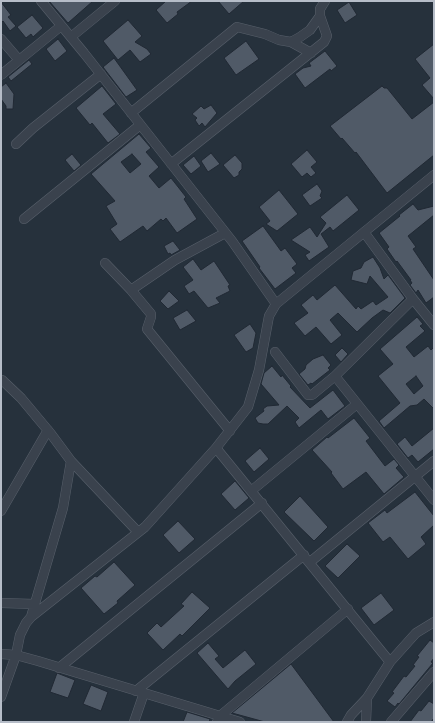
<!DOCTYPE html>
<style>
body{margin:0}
#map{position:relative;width:435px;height:723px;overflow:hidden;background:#26313c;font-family:Raleway,sans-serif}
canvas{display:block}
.frame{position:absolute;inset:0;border:2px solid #b6bdc8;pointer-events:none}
</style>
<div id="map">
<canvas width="435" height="723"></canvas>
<div class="frame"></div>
</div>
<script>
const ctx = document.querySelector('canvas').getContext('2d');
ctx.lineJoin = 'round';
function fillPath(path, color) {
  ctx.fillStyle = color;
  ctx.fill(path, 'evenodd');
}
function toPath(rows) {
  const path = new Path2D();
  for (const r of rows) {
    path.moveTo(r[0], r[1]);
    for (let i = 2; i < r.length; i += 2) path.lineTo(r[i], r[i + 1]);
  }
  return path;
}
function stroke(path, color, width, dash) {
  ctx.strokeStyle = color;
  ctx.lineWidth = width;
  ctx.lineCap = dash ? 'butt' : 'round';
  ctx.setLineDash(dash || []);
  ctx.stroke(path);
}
const building = toPath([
 [49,1,93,1,68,23,49,1],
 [166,1,192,1,177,12,178,14,167,23,156,10,166,1],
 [218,1,244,1,229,14,218,1],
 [1,2,11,15,8,17,16,26,10,31,3,21,1,23,1,2],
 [349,2,357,15,345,23,337,10,349,2],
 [32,15,43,28,33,37,31,34,26,38,17,27,32,15],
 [128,20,142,36,135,42,147,49,151,54,140,62,130,50,118,60,103,41,128,20],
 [58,39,67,51,55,61,46,49,58,39],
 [246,41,259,59,236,75,224,58,246,41],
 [434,44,434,99,422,85,430,78,415,59,434,44],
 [325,51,337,66,331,71,330,69,305,88,295,74,303,68,311,66,309,63,325,51],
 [114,58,137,90,126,97,103,67,114,58],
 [29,60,32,64,11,81,8,77,29,60],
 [6,83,14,94,13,109,6,109,6,106,1,99,1,87,6,83],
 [102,86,116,104,103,114,120,134,108,143,92,123,90,125,76,108,102,86],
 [382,86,384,88,387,88,412,119,434,102,434,155,387,193,356,152,355,153,342,138,341,139,330,126,382,86],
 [211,105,217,113,205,127,202,123,199,126,195,120,197,118,192,114,201,106,204,109,211,105],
 [139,134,151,148,146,152,159,167,149,176,159,188,171,178,186,197,184,199,197,219,177,233,166,218,163,221,161,219,147,231,143,226,120,242,110,229,117,224,106,206,115,201,91,174,139,134],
 [132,154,141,164,130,173,121,162,132,154],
 [307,150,317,162,311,167,316,173,311,177,307,173,302,177,291,164,307,150],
 [211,153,220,164,208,172,201,161,211,153],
 [72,154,81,165,74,171,65,160,72,154],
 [235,155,242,163,242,169,239,172,239,175,234,178,223,165,235,155],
 [194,156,201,166,191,174,183,165,194,156],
 [317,184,322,191,320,196,322,198,310,206,302,195,317,184],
 [279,190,298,214,277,231,266,224,270,221,259,207,279,190],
 [347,195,359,210,333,231,330,227,321,234,329,247,309,261,305,255,310,252,291,240,310,227,317,237,326,223,320,217,347,195],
 [413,204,418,210,434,206,434,215,408,236,416,247,413,249,434,280,434,297,426,303,418,290,416,293,410,285,412,283,410,280,411,280,397,261,396,262,387,249,389,247,379,233,400,216,399,215,413,204],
 [263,226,281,251,285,248,297,264,292,268,296,273,275,289,259,268,260,267,242,241,263,226],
 [173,241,180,250,171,255,170,253,168,254,164,246,173,241],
 [373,257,380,268,384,279,388,275,405,298,390,313,383,310,372,318,357,332,338,313,330,320,342,335,331,344,316,327,305,336,294,323,308,313,301,305,313,295,317,300,335,285,356,309,358,306,361,309,373,301,376,305,388,297,370,276,367,284,351,280,353,271,361,268,364,262,373,257],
 [193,259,201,270,214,261,230,285,228,286,230,291,216,298,220,303,208,308,194,291,189,294,184,286,193,280,183,267,193,259],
 [169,291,179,301,168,309,160,301,169,291],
 [187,310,196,321,180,330,173,318,187,310],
 [417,317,423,324,420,326,425,331,406,347,414,357,428,346,431,350,434,347,434,409,424,399,417,405,410,406,384,428,379,421,400,403,378,376,393,364,380,349,417,317],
 [416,376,423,386,414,394,406,384,416,376],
 [250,324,256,333,253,348,246,352,234,335,250,324],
 [342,348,348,354,341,362,335,355,342,348],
 [323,355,331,365,328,368,330,370,312,384,311,383,308,385,299,374,305,369,306,365,313,359,323,355],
 [272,366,281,377,282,375,291,386,290,387,310,408,333,390,345,406,328,419,321,410,299,428,295,422,299,418,287,406,268,424,263,424,258,423,255,418,264,411,263,409,267,406,279,405,261,384,264,373,272,366],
 [354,418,370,438,366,441,385,466,394,459,399,465,396,468,404,477,384,494,366,472,343,489,331,473,332,472,312,450,327,437,328,438,354,418],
 [434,428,434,449,418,462,412,455,408,458,397,444,405,437,412,446,434,428],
 [260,448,269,459,254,472,245,461,260,448],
 [235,481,249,498,235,510,221,494,235,481],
 [415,492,434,516,434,525,421,537,426,544,408,559,390,537,383,542,368,523,385,510,387,513,415,492],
 [300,496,328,527,314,541,284,512,300,496],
 [178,521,195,539,179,553,163,535,178,521],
 [347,544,360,556,338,578,325,566,347,544],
 [114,562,135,585,117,601,118,603,104,614,81,588,95,576,97,577,114,562],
 [192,592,210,608,182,636,180,634,163,650,147,633,157,623,161,627,184,606,181,604,192,592],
 [381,593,394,610,374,625,361,608,381,593],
 [430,640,434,643,434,658,431,662,433,663,399,704,398,703,395,707,387,701,394,693,392,692,404,676,406,677,415,666,413,665,419,657,417,656,430,640],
 [208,643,219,656,215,659,223,668,245,650,256,664,235,681,228,689,197,653,208,643],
 [291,664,334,722,265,722,232,713,291,664],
 [57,673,75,680,68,698,50,692,57,673],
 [91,685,108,692,101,711,83,704,91,685],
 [429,701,434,704,434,718,431,722,410,722,419,710,421,711,429,701],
 [187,712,210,719,209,722,183,722,187,712]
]);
const minor = toPath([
 [41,1,84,53,232,241,276,304],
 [71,37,115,1],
 [1,39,19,60],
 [291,42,311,53],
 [1,75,61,26],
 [131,113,237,27,265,34,279,40,291,42,300,37,310,30,320,16],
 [16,144,33,128,101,74],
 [171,164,324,42,327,36,320,16,320,9,325,1],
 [24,219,140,125],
 [364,232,413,299,434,325],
 [105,263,131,290,151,314,151,317,147,329,230,431],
 [131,290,175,260,225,233],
 [413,299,335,376,434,500],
 [275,352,308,395,312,395,335,376],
 [1,382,2,380,21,398,51,434,71,461,63,508,31,617],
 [216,448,390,662],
 [71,461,138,532],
 [251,491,357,404],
 [1,511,48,430],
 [310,562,434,461],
 [1,603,35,604],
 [1,654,16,655,38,661,240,722],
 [59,668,262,503],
 [136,691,304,555],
 [1,697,16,655,20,635,26,623,31,617,145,527,216,448,248,407,259,370,269,316,276,304,434,175],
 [134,722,144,693],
 [217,722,220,716,348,609],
 [347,722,351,715,367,698],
 [366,722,367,698,390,662,416,633,434,622],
 [391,722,434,672]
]);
fillPath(building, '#505a67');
stroke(building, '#212934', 1);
stroke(minor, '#58606b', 10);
stroke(minor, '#3a424d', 9);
</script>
